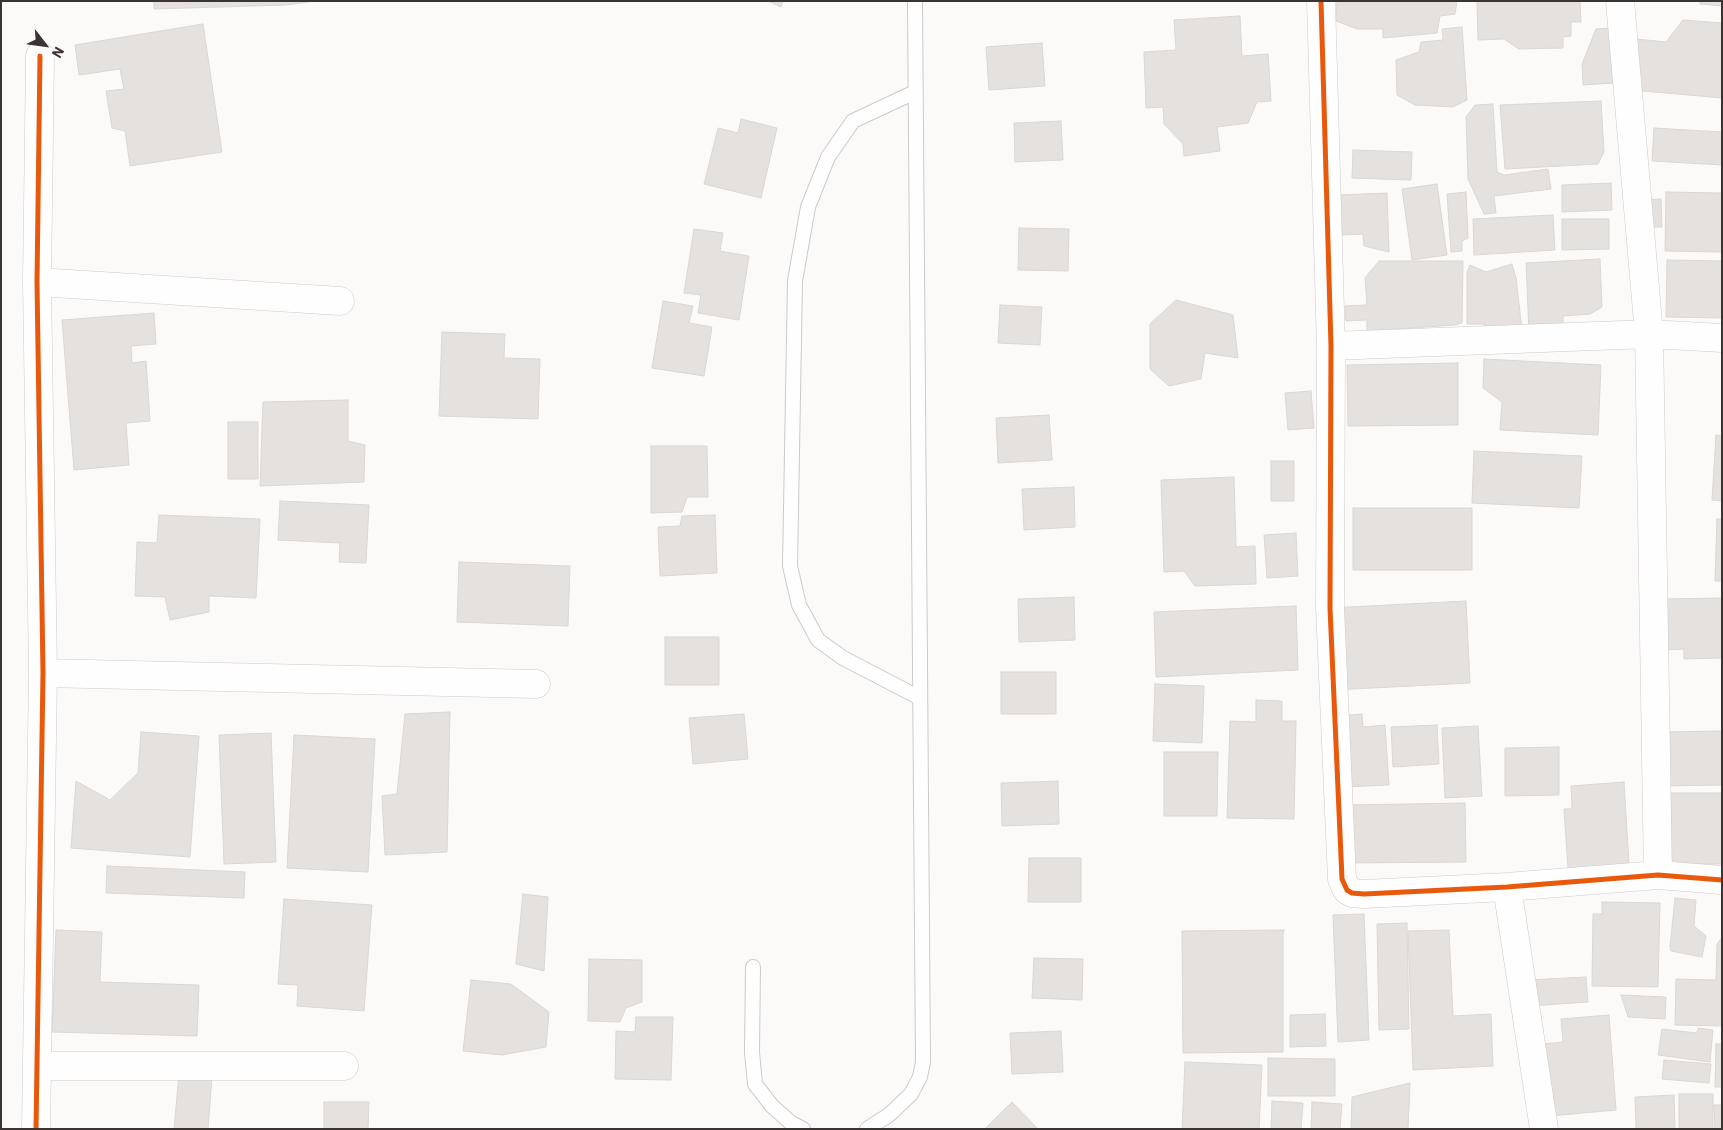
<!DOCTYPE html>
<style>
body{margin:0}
#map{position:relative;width:1723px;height:1130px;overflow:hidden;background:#fcfaf8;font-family:"IBM Plex Sans",sans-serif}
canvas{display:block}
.frame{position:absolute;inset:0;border:2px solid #3a3532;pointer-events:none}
.north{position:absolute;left:20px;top:20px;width:50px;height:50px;-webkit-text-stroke:4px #fef9f6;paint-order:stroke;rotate:120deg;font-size:14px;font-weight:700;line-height:20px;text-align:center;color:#3a3532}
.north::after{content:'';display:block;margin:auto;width:18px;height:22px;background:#3a3532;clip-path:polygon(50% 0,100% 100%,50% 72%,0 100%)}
</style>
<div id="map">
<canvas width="1723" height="1130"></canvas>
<div class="frame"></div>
<div class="north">N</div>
</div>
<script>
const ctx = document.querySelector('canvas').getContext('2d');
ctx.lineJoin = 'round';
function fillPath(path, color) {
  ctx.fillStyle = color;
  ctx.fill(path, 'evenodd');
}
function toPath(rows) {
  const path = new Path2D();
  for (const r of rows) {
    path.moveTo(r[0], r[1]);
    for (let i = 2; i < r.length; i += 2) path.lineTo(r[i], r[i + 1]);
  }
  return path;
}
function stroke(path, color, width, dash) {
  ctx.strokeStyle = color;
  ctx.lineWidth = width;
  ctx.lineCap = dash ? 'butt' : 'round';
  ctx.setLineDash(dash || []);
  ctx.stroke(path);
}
const building = toPath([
 [154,1,315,1,286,5,154,9,154,1],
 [768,1,783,1,781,7,768,1],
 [1337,1,1457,1,1455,14,1440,16,1437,33,1383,38,1383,29,1357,29,1336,21,1337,1],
 [1477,1,1580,1,1581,22,1571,22,1571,36,1563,37,1563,48,1519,49,1504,39,1478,40,1477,1],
 [1700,1,1722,1,1722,6,1700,4,1700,1],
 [1240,16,1242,56,1268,54,1271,101,1257,102,1248,123,1217,127,1220,151,1184,156,1183,144,1164,124,1163,107,1146,108,1144,52,1176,50,1174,20,1240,16],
 [1683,20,1722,23,1722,98,1632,90,1637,39,1666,42,1683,20],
 [203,24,222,152,130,166,125,131,112,128,106,91,124,89,120,69,79,75,75,45,203,24],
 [1462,27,1467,100,1453,107,1415,105,1397,95,1396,60,1419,52,1421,42,1443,40,1442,29,1462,27],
 [1610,28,1614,83,1583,85,1582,64,1596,29,1610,28],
 [1042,43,1045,86,989,90,986,47,1042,43],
 [1601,101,1604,152,1598,164,1505,169,1500,105,1601,101],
 [1493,104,1497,172,1504,175,1548,169,1551,189,1494,196,1496,213,1484,214,1468,179,1466,117,1475,105,1493,104],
 [741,119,777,128,761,198,704,184,718,128,738,133,741,119],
 [1061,121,1063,160,1015,162,1014,123,1061,121],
 [1654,128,1722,132,1722,165,1652,161,1654,128],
 [1353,150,1412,152,1411,180,1352,178,1353,150],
 [1611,183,1612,210,1562,212,1562,185,1611,183],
 [1437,184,1447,255,1412,260,1402,189,1437,184],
 [1466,192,1468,238,1462,241,1462,251,1451,252,1447,194,1466,192],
 [1666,192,1722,193,1722,252,1665,251,1666,192],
 [1387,193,1389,252,1364,246,1363,234,1342,235,1340,195,1387,193],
 [1661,199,1662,227,1646,227,1645,200,1661,199],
 [1553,215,1555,250,1474,255,1473,219,1553,215],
 [1562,219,1609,219,1609,249,1562,250,1562,219],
 [1019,228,1069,229,1068,271,1018,270,1019,228],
 [694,229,723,233,720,251,749,256,739,320,698,313,701,295,684,293,694,229],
 [1600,259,1602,307,1590,314,1563,316,1563,331,1529,333,1526,263,1600,259],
 [1667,260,1722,261,1722,318,1666,317,1667,260],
 [1379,261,1463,261,1462,323,1455,325,1367,331,1367,320,1346,321,1345,306,1367,305,1365,278,1379,261],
 [1512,264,1516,278,1522,330,1482,330,1485,324,1467,324,1467,272,1470,265,1486,272,1512,264],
 [1176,300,1233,315,1238,358,1205,353,1201,379,1169,386,1150,369,1150,324,1176,300],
 [663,301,693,306,689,323,712,327,704,376,652,368,663,301],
 [1000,305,1042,307,1040,345,998,343,1000,305],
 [154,313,156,344,131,346,132,363,146,361,150,421,126,423,129,465,74,470,62,320,154,313],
 [442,332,505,334,504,358,540,359,538,419,439,416,442,332],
 [1484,359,1601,365,1598,435,1500,430,1502,402,1483,388,1484,359],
 [1458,363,1458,425,1348,426,1347,365,1458,363],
 [1311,391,1314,428,1288,430,1285,393,1311,391],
 [348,400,348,441,365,445,364,482,260,486,263,402,348,400],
 [1049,415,1052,460,998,463,996,418,1049,415],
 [228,422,258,422,258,479,228,479,228,422],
 [1716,435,1722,436,1722,501,1712,500,1716,435],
 [651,446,707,446,708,497,687,497,682,512,651,513,651,446],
 [1474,451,1582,456,1579,508,1472,503,1474,451],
 [1271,461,1294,461,1294,501,1271,501,1271,461],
 [1234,477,1236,547,1255,546,1256,584,1195,586,1184,571,1164,572,1161,480,1234,477],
 [1074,487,1075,527,1024,530,1022,489,1074,487],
 [280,501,369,505,366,563,339,562,340,543,278,540,280,501],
 [1353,508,1472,508,1472,570,1353,570,1353,508],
 [159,515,260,519,256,598,209,596,209,612,170,620,165,597,135,596,137,542,157,543,159,515],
 [715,515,717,573,660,576,658,527,680,526,682,516,715,515],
 [1717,519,1722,519,1722,581,1715,581,1717,519],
 [1296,533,1298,576,1267,578,1264,535,1296,533],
 [459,562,570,566,568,626,457,622,459,562],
 [1074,597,1075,640,1019,642,1018,599,1074,597],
 [1722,598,1722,658,1684,659,1684,649,1662,650,1661,599,1722,598],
 [1466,601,1470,683,1333,690,1330,608,1466,601],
 [1296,606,1298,670,1156,677,1154,612,1296,606],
 [665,637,719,637,719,685,665,685,665,637],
 [1001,672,1056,672,1056,714,1001,714,1001,672],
 [1155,684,1204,686,1202,743,1153,741,1155,684],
 [1256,700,1282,701,1282,721,1296,721,1294,819,1227,818,1230,721,1256,722,1256,700],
 [450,712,447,852,385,855,382,796,397,794,405,714,450,712],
 [744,714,748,759,693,764,689,718,744,714],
 [1362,714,1363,727,1385,725,1389,785,1344,787,1340,716,1362,714],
 [1437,725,1439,764,1393,767,1391,727,1437,725],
 [1478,726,1482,796,1445,798,1442,728,1478,726],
 [1722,731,1722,785,1662,786,1662,732,1722,731],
 [141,732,199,736,190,857,71,848,76,781,110,800,138,773,141,732],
 [271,733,276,862,224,864,219,735,271,733],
 [294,735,375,739,368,872,287,868,294,735],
 [1559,747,1559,795,1505,796,1505,748,1559,747],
 [1164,752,1218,752,1217,816,1164,816,1164,752],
 [1058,781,1059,824,1002,826,1001,783,1058,781],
 [1624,782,1629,864,1568,869,1564,809,1572,809,1571,786,1624,782],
 [1665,793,1722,793,1722,864,1664,864,1665,793],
 [1465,803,1466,862,1347,863,1347,805,1465,803],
 [1029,858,1081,858,1081,902,1028,902,1029,858],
 [107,866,245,872,244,898,106,893,107,866],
 [523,894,548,897,544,971,516,964,523,894],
 [1675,898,1696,900,1694,926,1706,936,1702,957,1671,951,1670,947,1675,898],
 [284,899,372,905,364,1011,297,1006,298,985,278,984,284,899],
 [1602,902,1660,903,1658,987,1592,986,1593,914,1602,914,1602,902],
 [1364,914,1369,1040,1338,1042,1333,915,1364,914],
 [1407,923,1409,1029,1379,1030,1377,924,1407,923],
 [56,930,102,932,100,982,199,985,197,1036,52,1032,56,930],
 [1284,930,1283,934,1283,1052,1183,1053,1182,931,1284,930],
 [1449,930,1453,1016,1491,1014,1493,1066,1413,1070,1408,931,1449,930],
 [1722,937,1722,1026,1675,1025,1676,979,1716,980,1717,944,1722,937],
 [1034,958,1083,959,1082,1000,1032,998,1034,958],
 [589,959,642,960,642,1002,626,1008,620,1022,588,1021,589,959],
 [1586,977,1588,1002,1529,1006,1527,980,1586,977],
 [471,980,511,984,549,1012,546,1047,502,1055,463,1051,471,980],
 [1621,995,1666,997,1665,1019,1628,1017,1621,995],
 [1325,1014,1326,1046,1290,1047,1290,1015,1325,1014],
 [1609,1015,1616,1110,1550,1116,1544,1044,1563,1042,1561,1019,1609,1015],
 [636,1017,673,1017,671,1080,615,1079,616,1031,635,1032,636,1017],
 [1699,1028,1713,1030,1710,1062,1658,1055,1662,1029,1696,1033,1699,1028],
 [1061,1031,1063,1072,1012,1074,1010,1033,1061,1031],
 [1716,1044,1722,1044,1722,1087,1715,1087,1716,1044],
 [1268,1058,1335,1059,1335,1096,1268,1096,1268,1058],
 [1664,1060,1711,1064,1709,1083,1662,1079,1664,1060],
 [1185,1062,1262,1065,1259,1129,1182,1129,1185,1062],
 [179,1074,212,1077,208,1129,174,1129,179,1074],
 [1410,1083,1408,1129,1351,1129,1352,1097,1410,1083],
 [1679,1094,1713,1094,1713,1129,1679,1129,1679,1094],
 [1674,1095,1675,1129,1636,1129,1635,1097,1674,1095],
 [1272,1101,1303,1103,1301,1129,1271,1129,1272,1101],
 [324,1102,369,1102,368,1129,324,1129,324,1102],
 [1012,1102,1038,1129,985,1129,1012,1102],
 [1312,1102,1342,1104,1340,1129,1311,1129,1312,1102],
 [1714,1105,1722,1105,1722,1129,1715,1129,1714,1105]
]);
const lane = toPath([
 [915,92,853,121,828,157,808,207,795,281,790,566,799,605,818,640,843,658,920,698],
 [753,967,752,1052,755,1084,772,1106,791,1123,803,1129],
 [867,1129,889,1115,911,1094,920,1077,923,1062,915,1]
]);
const street = toPath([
 [1321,1,1331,346,1330,608,1342,879,1347,890,1352,893,1364,894,1507,887,1658,875,1722,880],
 [1620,1,1649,334,1658,875],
 [37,282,340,301],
 [1331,346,1649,334,1722,338],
 [43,673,536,684],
 [1507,887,1544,1129],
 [37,1066,344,1066],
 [36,1129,43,673,37,282,40,56]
]);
const cycleway = toPath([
 [1321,1,1331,346,1330,608,1342,879,1347,890,1352,893,1364,894,1507,887,1658,875,1722,880],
 [36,1129,43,673,37,282,40,56]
]);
fillPath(building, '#e5e1de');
stroke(building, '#d9d6d3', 1);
stroke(lane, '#cdcac8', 16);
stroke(street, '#cdcac8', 29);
stroke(lane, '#fffefe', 14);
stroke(street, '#fffefe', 28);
stroke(cycleway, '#e8590c', 5);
</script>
